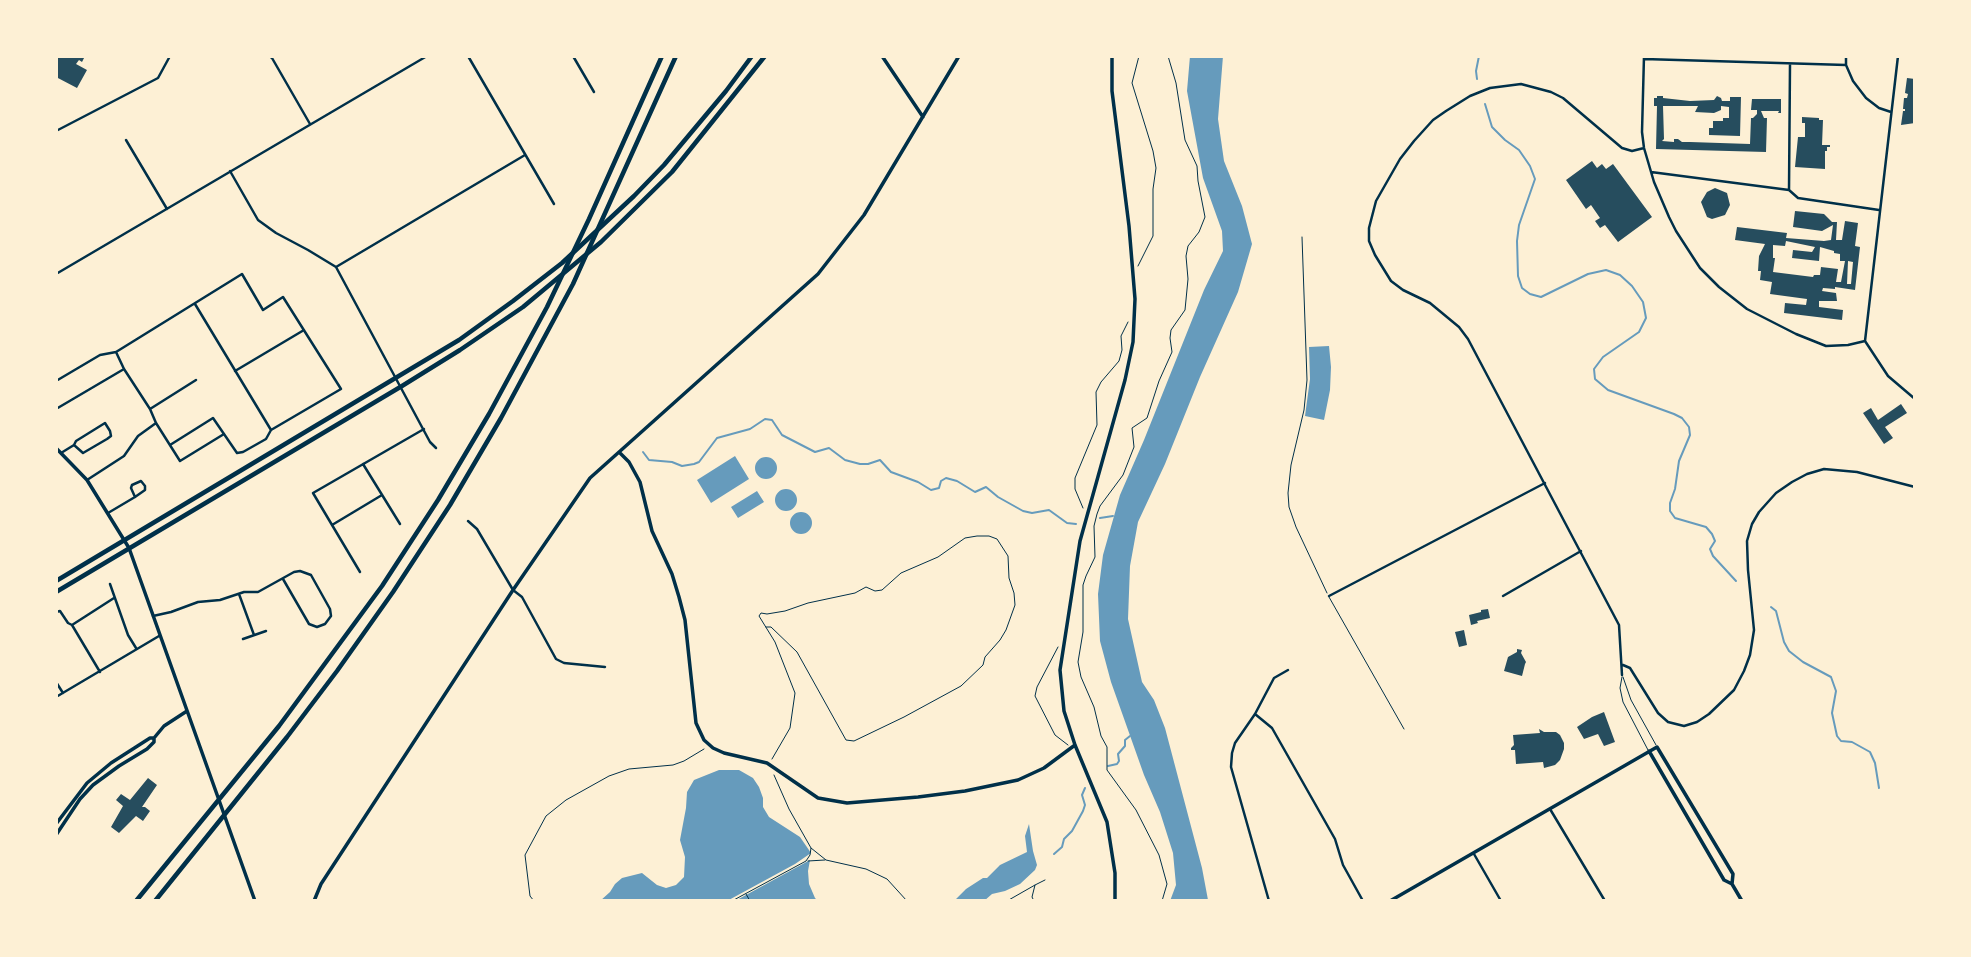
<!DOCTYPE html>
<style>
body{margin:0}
#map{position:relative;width:1971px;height:957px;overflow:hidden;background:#fdf0d5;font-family:Helvetica,sans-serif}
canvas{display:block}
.frame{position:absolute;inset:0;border:58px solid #fdf0d5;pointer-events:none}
</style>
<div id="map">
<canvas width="1971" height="957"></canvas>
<div class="frame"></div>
</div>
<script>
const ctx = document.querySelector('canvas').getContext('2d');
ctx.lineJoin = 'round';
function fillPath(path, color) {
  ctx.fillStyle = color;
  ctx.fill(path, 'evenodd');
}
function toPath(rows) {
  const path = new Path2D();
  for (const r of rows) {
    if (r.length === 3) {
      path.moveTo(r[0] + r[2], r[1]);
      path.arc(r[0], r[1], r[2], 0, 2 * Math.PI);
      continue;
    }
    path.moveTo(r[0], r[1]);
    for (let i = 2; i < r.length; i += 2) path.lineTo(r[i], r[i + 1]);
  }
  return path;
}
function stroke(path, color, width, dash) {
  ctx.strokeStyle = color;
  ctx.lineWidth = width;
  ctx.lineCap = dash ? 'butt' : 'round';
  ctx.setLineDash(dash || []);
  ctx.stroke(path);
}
const water = toPath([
 [1190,56,1223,56,1218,119,1224,161,1242,206,1252,244,1238,292,1200,377,1165,464,1138,522,1130,566,1128,619,1142,682,1154,700,1165,728,1202,868,1208,900,1170,901,1176,885,1173,853,1160,812,1144,775,1111,682,1100,641,1098,594,1103,555,1120,495,1144,440,1204,290,1223,251,1222,231,1203,178,1187,91],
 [1329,346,1331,367,1330,390,1324,420,1305,416,1310,379,1309,347],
 [735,456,749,479,711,503,697,480],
 [766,468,11],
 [786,500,11],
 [757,491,764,502,738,518,731,507],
 [801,523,11],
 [719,770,739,770,753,778,759,787,763,798,763,807,769,817,800,837,811,853,795,864,727,901,600,901,610,892,615,884,622,878,642,873,657,885,666,888,676,885,684,877,685,857,680,840,686,808,687,792,694,780],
 [1029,824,1033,851,1037,865,1035,870,1020,884,1005,891,992,894,984,901,954,901,966,889,983,878,987,878,1000,865,1027,852,1025,836],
 [810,860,808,871,809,884,815,898,818,901,735,901]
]);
const stream = toPath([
 [1477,79,1476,71,1479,56],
 [1485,104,1492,127,1505,140,1519,150,1530,166,1535,179,1519,225,1517,241,1518,276,1522,288,1530,294,1541,297,1588,274,1606,270,1620,275,1632,286,1643,302,1646,318,1639,332,1603,357,1594,369,1595,379,1608,390,1674,414,1682,418,1689,427,1690,435,1679,461,1675,489,1670,503,1670,511,1675,518,1706,527,1712,534,1715,541,1710,549,1713,556,1736,581],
 [643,452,649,460,672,462,682,466,694,464,699,462,717,438,750,429,765,419,772,420,782,435,815,452,829,448,845,460,860,464,868,464,880,460,891,472,918,482,931,490,939,488,941,481,946,478,957,481,975,492,986,487,998,497,1023,511,1032,513,1049,510,1067,523,1076,524],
 [1100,518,1113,516],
 [1771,607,1776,611,1784,642,1789,651,1803,662,1831,677,1836,691,1832,713,1837,736,1841,741,1852,742,1870,752,1875,763,1879,788],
 [1108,766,1117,764,1119,761,1118,754,1125,746,1125,740,1130,736],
 [1054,854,1062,847,1064,839,1072,831,1083,811,1085,805,1082,795,1085,788]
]);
const building = toPath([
 [56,56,85,56,82,62,79,60,76,64,87,70,77,88,56,77],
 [1907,78,1915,79,1915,123,1901,125,1903,111,1905,111,1905,109,1903,109,1904,98,1907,98,1908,94,1905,93],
 [1657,96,1663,96,1663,98,1690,101,1714,100,1717,96,1721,98,1722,101,1730,101,1730,97,1741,97,1740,136,1709,135,1709,128,1713,128,1713,121,1723,121,1723,118,1729,118,1729,107,1721,106,1721,110,1714,113,1695,112,1698,106,1663,106,1664,139,1662,141,1674,142,1674,139,1678,139,1682,142,1690,142,1750,144,1751,118,1753,118,1757,114,1757,110,1751,110,1752,99,1781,99,1781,113,1778,113,1779,111,1761,111,1764,118,1767,118,1766,152,1656,149,1657,106,1654,106,1654,98,1657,98],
 [1802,117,1819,118,1819,120,1823,120,1822,145,1830,145,1830,147,1827,147,1827,151,1825,151,1825,169,1795,167,1798,137,1805,137,1805,123,1802,123],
 [1592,161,1597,168,1602,164,1606,169,1613,164,1652,217,1618,242,1605,225,1600,228,1595,221,1600,218,1591,205,1586,209,1566,180],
 [1715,188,1727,193,1730,205,1725,215,1712,219,1707,217,1701,202,1707,192],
 [1795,211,1824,214,1832,222,1837,222,1836,240,1842,240,1845,221,1858,223,1855,246,1860,247,1855,290,1835,287,1835,289,1823,288,1822,291,1836,293,1837,301,1819,301,1819,307,1843,310,1842,320,1784,313,1785,303,1806,305,1807,299,1770,294,1772,282,1760,280,1761,271,1758,271,1759,256,1765,244,1735,240,1737,227,1787,233,1786,238,1824,241,1831,240,1833,225,1822,231,1793,227],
 [1786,241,1815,247,1812,252,1793,250,1792,258,1819,261,1820,247,1834,251,1834,253,1840,254,1840,261,1845,261,1841,282,1836,282,1838,269,1821,267,1820,275,1814,275,1813,277,1773,272,1775,258,1773,258,1773,245,1785,246],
 [1854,251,1851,284,1847,284,1848,261,1853,262],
 [1901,404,1907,413,1885,427,1893,438,1884,444,1863,413,1871,408,1878,420],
 [1488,609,1490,618,1477,621,1478,623,1471,625,1469,615,1481,612,1481,610],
 [1464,630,1467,645,1459,647,1455,632],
 [1517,649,1522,650,1521,653,1526,662,1525,664,1522,676,1504,671,1508,657,1517,652],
 [1604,712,1615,742,1604,746,1598,734,1584,739,1577,727,1592,717],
 [1539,729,1544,732,1556,732,1560,735,1564,743,1564,749,1560,760,1555,765,1544,768,1543,762,1516,764,1515,750,1511,750,1511,748,1514,745,1513,735,1540,733],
 [148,778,157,785,142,807,145,807,150,811,143,821,136,816,119,833,111,827,123,806,116,800,121,794,130,800]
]);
const path = toPath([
 [1138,266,1153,236,1153,189,1156,168,1153,151,1132,83,1139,56],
 [1083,508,1075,489,1075,478,1097,425,1096,392,1101,382,1119,361,1122,350,1121,336,1128,322],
 [766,627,771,627,797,652,846,740,854,741,904,717,961,686,983,665,985,657,1000,640,1006,630,1015,605,1014,593,1009,578,1008,556,997,539,989,536,977,536,965,538,938,557,901,573,882,590,875,591,866,587,855,593,808,603,785,611,767,614,761,613,759,616,775,642,795,693,790,728,772,759],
 [1058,647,1037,687,1035,696,1055,735,1068,745],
 [774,775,789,809,811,848],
 [808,861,825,860],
 [1035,885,1045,880],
 [746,894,750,901],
 [534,901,530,896,525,855,546,816,566,800,609,776,629,769,673,765,684,761,704,749],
 [732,901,806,861,810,855,811,848,826,860,866,869,887,879,907,901],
 [1007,901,1035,885,1032,897,1034,901],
 [1162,901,1167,884,1159,855,1136,810,1107,770,1107,747,1101,736,1094,707,1081,677,1078,662,1083,632,1083,585,1086,576,1095,557,1094,526,1097,514,1100,506,1123,475,1134,447,1132,428,1147,418,1159,381,1172,352,1170,338,1171,330,1185,310,1188,279,1186,256,1188,246,1199,232,1205,217,1198,181,1197,166,1185,140,1176,83,1168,56]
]);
const service = toPath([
 [1302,237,1307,380,1304,410,1291,465,1288,493,1289,507,1296,527,1327,593],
 [1329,597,1404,729],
 [1622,677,1620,688,1623,702,1648,750],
 [1623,677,1631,700,1656,745]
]);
const minor = toPath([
 [269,56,272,58,310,124],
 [468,56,554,204],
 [573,56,594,92],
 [1644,56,1642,132,1644,148,1654,182,1669,217,1676,231,1700,268,1719,287,1747,309,1796,334,1826,346,1848,345,1865,341],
 [1846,56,1846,65,1853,81,1866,98,1879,108,1891,112],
 [1898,56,1865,341,1888,376,1915,399],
 [1644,59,1846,65],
 [56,131,158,78,170,56],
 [126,140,167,209],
 [230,171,258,220,276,233,308,250,336,267,430,442,436,448],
 [1651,172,1789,190,1798,198,1879,210],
 [1789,190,1790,64],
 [336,267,525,155],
 [56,274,427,56],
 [195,304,271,430],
 [116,352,124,369,150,409,156,423,180,461,224,434],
 [235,371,304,330],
 [56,381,100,355,116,352,242,274,263,310,283,297,341,389,271,430,266,439,243,452,237,453,213,418,170,445],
 [56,409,124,369],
 [150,409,196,380],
 [61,453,74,445,76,441,105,423,110,431,111,436,107,439,83,453,74,445],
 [363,464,400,524],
 [87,480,124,456,138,436,156,423],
 [108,513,135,497,145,490,145,486,141,481,132,485,131,488,135,497],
 [468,521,477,529,513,590,522,597,556,659,564,663,605,667],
 [332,525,382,495],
 [360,572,313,493,424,429],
 [110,584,128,635,136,648],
 [239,594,254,635],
 [1329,596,1545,483],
 [1503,596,1581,551],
 [56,612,60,611,68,623,72,625],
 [153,616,171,612,198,602,220,600,244,592,258,592,294,572,300,571,311,575,330,609,331,616,325,624,317,627,309,624,283,579],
 [243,639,266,631],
 [1623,665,1630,668,1658,713,1668,722,1684,726,1697,722,1709,714,1734,690,1744,671,1750,655,1754,630,1748,570,1747,541,1752,524,1759,512,1776,493,1792,482,1807,474,1824,469,1857,472,1915,487],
 [100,672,72,625,114,598],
 [1622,675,1619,625,1468,339,1459,327,1430,303,1403,290,1391,281,1375,255,1369,241,1369,228,1376,201,1400,159,1414,141,1433,120,1446,111,1470,96,1490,88,1521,84,1551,92,1563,98,1622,148,1632,151,1644,148],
 [56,682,63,693],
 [56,697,159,636],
 [1255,714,1272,728,1335,839,1343,865,1363,901],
 [1550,809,1605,901],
 [1474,854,1501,901],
 [1269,901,1231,767,1232,753,1235,743,1255,714,1274,678,1288,670]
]);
const tertiary = toPath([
 [882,56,923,117],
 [1112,56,1112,91,1129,226,1135,299,1133,342,1125,380,1080,541,1060,670,1064,711,1075,745,1107,822,1115,873,1115,901],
 [56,448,87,480,129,548,255,901],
 [619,452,629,462,640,482,652,531,672,574,679,597,685,620,696,723,704,740,713,748,724,753,767,763,818,798,847,803,918,797,965,791,1018,780,1044,768,1075,745],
 [1649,751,1724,880,1732,884,1742,901],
 [56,824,87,783,111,763,150,738,154,738],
 [56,835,80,799,93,785,119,766,147,749,154,742,154,738,164,726,187,711],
 [314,901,321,884,513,590,590,478,818,274,864,215,959,56],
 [1390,901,1657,747,1733,874,1732,884]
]);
const primary = toPath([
 [56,581,459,340,513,301,562,263,634,196,664,165,726,91,752,56],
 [56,592,402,386,460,350,523,307,601,242,672,172,765,56]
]);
const motorway = toPath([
 [136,901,279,726,382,586,438,500,489,414,547,307,589,219,662,56],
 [155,901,287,737,337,671,393,592,450,505,501,418,573,284,676,56]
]);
fillPath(water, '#669bbc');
stroke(stream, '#669bbc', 2);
fillPath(building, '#264d5e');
stroke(path, '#003049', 1);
stroke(service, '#003049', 1);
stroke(minor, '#003049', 2.5);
stroke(tertiary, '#003049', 3.5);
stroke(primary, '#003049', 4.5);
stroke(motorway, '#003049', 4.5);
</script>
